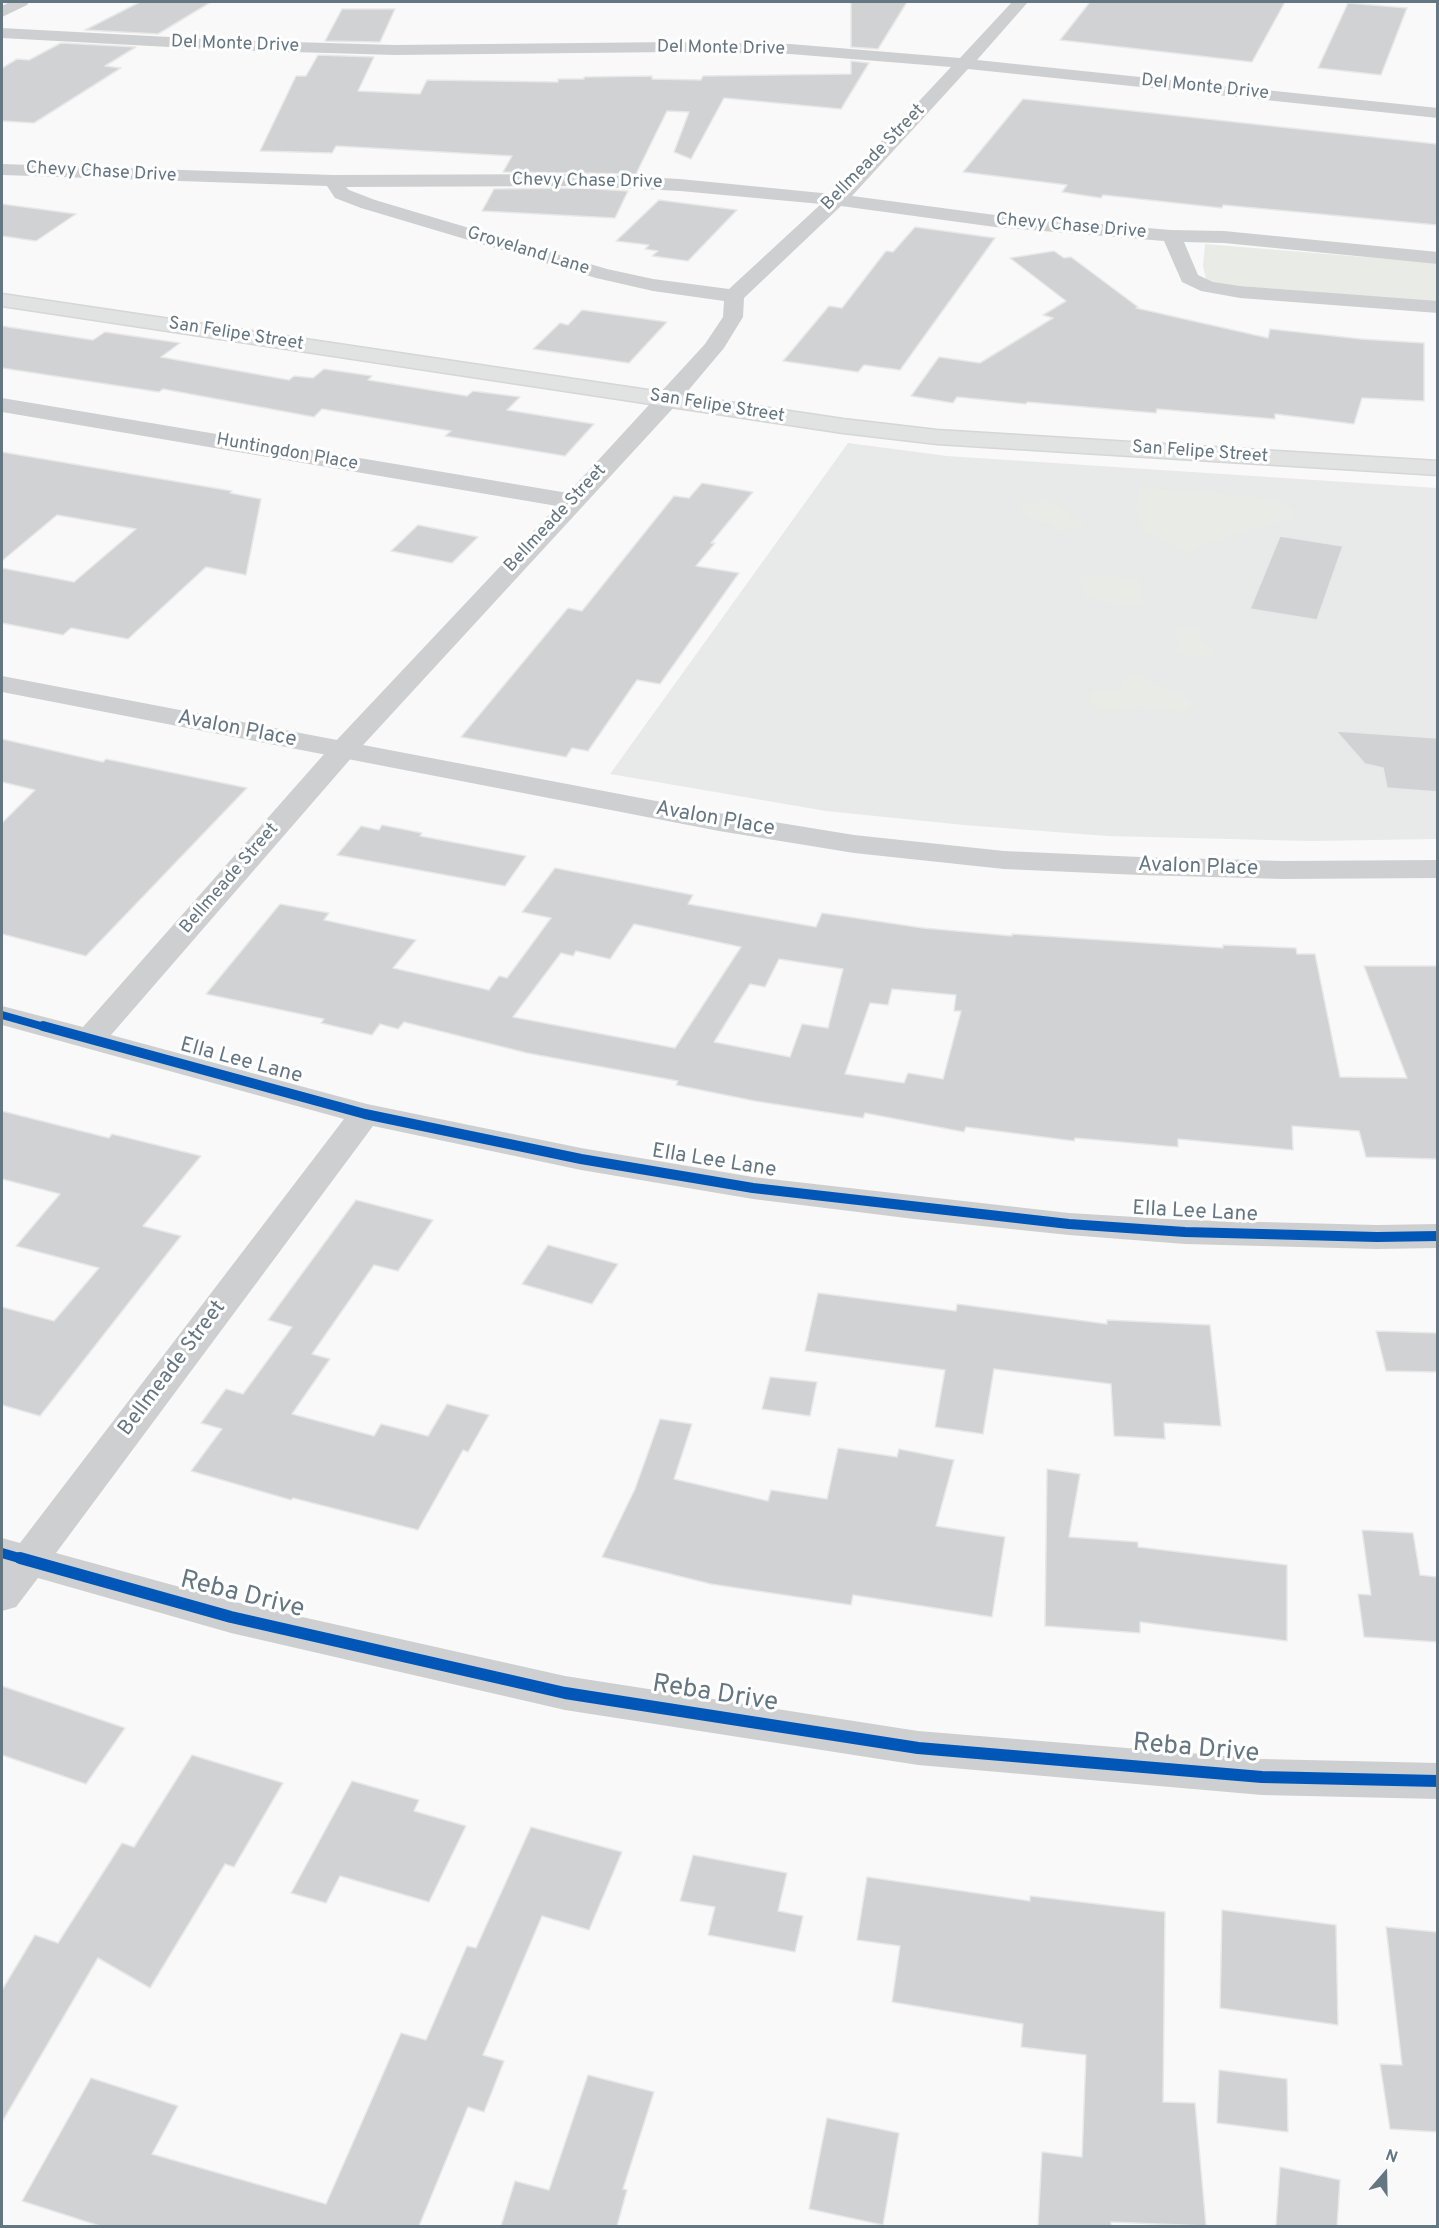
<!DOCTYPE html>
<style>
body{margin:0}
#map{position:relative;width:1439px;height:2228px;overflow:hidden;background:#f9f9f9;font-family:Overpass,sans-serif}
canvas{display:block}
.frame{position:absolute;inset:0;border:3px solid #657683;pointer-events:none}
.north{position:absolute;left:1355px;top:2144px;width:60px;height:60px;-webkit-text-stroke:4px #fff;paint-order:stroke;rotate:20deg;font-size:16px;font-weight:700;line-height:24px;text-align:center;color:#657683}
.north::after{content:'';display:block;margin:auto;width:21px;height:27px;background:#657683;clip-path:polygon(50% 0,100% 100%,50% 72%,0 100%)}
</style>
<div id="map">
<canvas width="1439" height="2228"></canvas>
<div class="frame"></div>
<div class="north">N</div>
</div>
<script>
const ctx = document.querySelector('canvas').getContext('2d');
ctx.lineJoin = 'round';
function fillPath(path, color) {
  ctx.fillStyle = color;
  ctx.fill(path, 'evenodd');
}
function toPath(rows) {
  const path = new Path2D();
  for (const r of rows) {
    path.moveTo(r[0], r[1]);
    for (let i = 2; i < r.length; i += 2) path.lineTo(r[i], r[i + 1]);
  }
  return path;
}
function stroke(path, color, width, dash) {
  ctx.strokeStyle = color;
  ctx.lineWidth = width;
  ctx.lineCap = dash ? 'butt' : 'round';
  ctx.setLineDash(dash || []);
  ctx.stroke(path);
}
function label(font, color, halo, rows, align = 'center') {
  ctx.font = font + ' Overpass,sans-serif';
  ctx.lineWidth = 6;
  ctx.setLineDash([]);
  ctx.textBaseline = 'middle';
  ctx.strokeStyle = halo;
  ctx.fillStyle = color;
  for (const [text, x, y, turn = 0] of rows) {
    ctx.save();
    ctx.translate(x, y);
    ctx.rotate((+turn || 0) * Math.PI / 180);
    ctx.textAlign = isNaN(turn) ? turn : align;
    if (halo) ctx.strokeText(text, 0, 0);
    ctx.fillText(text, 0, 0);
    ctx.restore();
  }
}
const built = toPath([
 [848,443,947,456,1437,488,1437,839,1310,841,1107,836,964,825,826,811,610,774]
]);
const green = toPath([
 [1205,244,1437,263,1437,302,1216,284,1206,279,1203,266],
 [1140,488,1254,496,1286,503,1294,510,1290,518,1220,539,1198,548,1191,554,1175,548,1144,529,1135,509],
 [1049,499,1049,500,1086,525,1060,531,1047,522,1039,523,1020,510,1020,507],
 [1095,575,1140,579,1142,605,1103,602,1085,596,1079,578],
 [1191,626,1199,629,1201,641,1214,648,1210,657,1189,657,1174,650,1175,646,1181,641,1176,637,1176,631,1180,627],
 [1139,675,1146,677,1153,685,1181,691,1193,702,1188,709,1182,712,1137,706,1112,711,1102,710,1086,700,1093,691,1122,690,1122,680,1128,676]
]);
const building = toPath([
 [140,2,211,2,158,34,85,30,140,2],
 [851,2,907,2,878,49,851,47,851,2],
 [1090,2,1285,2,1252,62,1060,40,1090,2],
 [1348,3,1407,8,1381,75,1318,68,1348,3],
 [342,9,395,9,380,42,325,41,342,9],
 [61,43,136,47,105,66,121,68,34,123,2,121,2,68,17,59,29,60,61,43],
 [318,55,374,57,358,91,420,94,427,80,558,82,558,79,584,79,584,77,652,76,652,79,701,80,703,76,851,74,851,61,869,63,841,109,724,98,691,159,674,152,689,112,667,111,636,174,503,172,512,156,336,146,332,153,260,151,296,76,306,76,318,55],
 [1023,99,1437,144,1437,225,1223,205,1222,208,1103,195,1101,198,1062,192,1067,185,963,172,1023,99],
 [582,188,628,191,615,218,482,211,494,189,582,188],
 [659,200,737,210,688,261,652,256,658,251,645,249,649,245,616,241,659,200],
 [2,204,76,214,36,241,2,236,2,204],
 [915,227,995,238,900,370,864,365,858,372,783,361,829,306,842,308,886,251,893,252,915,227],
 [1054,251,1064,258,1071,257,1138,307,1136,308,1268,338,1270,329,1361,339,1424,343,1424,401,1362,398,1354,424,1275,414,1275,419,1157,409,1156,413,1027,402,1026,404,957,397,953,403,911,396,939,357,980,363,1053,318,1043,315,1066,301,1010,258,1054,251],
 [582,310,667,322,629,363,533,349,560,323,568,325,582,310],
 [2,326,93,340,105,332,180,343,161,357,289,380,294,376,313,378,324,369,372,376,368,380,467,396,473,391,520,397,507,410,594,424,565,456,445,436,451,431,322,409,314,417,163,389,159,392,2,368,2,326],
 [2,452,232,491,230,493,261,499,246,575,206,567,128,639,71,628,63,635,2,623,2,568,74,582,136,529,57,515,2,561,2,452],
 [702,483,753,492,711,543,715,543,696,566,739,573,660,684,637,680,588,751,572,748,566,757,461,737,568,608,582,611,674,496,689,498,702,483],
 [418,525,478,537,452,563,391,551,418,525],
 [1280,536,1343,546,1317,620,1250,609,1280,536],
 [1336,731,1437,738,1437,792,1387,788,1383,768,1365,764,1336,731],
 [2,739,103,762,106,759,247,788,86,956,2,934,2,823,35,790,2,782,2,739],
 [382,825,422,833,420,836,526,856,505,886,337,855,361,826,379,830,382,825],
 [555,868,693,895,688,904,816,927,822,913,923,928,1012,936,1012,934,1223,948,1223,945,1296,948,1297,954,1315,954,1340,1077,1407,1078,1364,966,1437,966,1437,1159,1366,1157,1359,1131,1292,1126,1293,1150,1178,1139,1178,1147,1075,1138,1074,1141,966,1127,964,1132,865,1113,863,1118,755,1101,676,1085,678,1081,527,1053,404,1022,398,1029,380,1024,372,1035,321,1023,324,1019,206,994,280,904,329,913,324,920,416,940,393,968,489,990,499,976,507,978,551,918,522,912,555,868],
 [634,924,741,947,675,1048,513,1017,561,953,573,956,576,951,610,959,634,924],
 [779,959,843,969,828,1028,802,1024,790,1057,714,1042,750,984,765,987,779,959],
 [892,989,956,995,954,1011,961,1011,943,1079,908,1073,904,1083,845,1074,870,1003,888,1005,892,989],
 [2,1111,109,1138,112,1134,201,1156,143,1226,181,1236,40,1416,2,1405,2,1307,54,1321,99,1268,16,1246,60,1194,2,1179,2,1111],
 [356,1200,433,1220,398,1271,374,1265,312,1354,330,1359,292,1414,374,1436,381,1424,428,1436,447,1404,489,1415,468,1452,463,1450,418,1530,293,1498,291,1500,191,1471,222,1429,201,1423,226,1389,243,1394,292,1327,268,1320,356,1200],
 [548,1245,618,1264,592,1304,522,1284,548,1245],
 [818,1293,956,1311,957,1304,1107,1324,1107,1320,1210,1325,1221,1426,1164,1423,1165,1439,1114,1436,1111,1384,994,1369,983,1434,935,1427,945,1370,805,1351,818,1293],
 [1376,1331,1437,1333,1437,1372,1386,1371,1376,1331],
 [770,1377,817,1382,810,1416,762,1409,770,1377],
 [660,1419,692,1424,674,1479,768,1501,771,1490,827,1499,838,1448,897,1457,899,1449,954,1460,936,1526,1005,1537,992,1617,853,1595,851,1605,711,1584,602,1557,635,1489,660,1419],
 [1047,1469,1080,1474,1069,1537,1138,1542,1138,1547,1287,1565,1287,1641,1140,1622,1140,1633,1045,1626,1047,1469],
 [1362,1530,1413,1533,1420,1575,1437,1577,1437,1642,1364,1637,1358,1594,1371,1595,1362,1530],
 [2,1686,125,1728,86,1784,2,1755,2,1686],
 [192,1755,283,1783,234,1867,225,1864,150,1988,98,1958,2,2122,2,1990,35,1935,58,1943,122,1843,134,1847,192,1755],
 [352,1781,419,1800,414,1811,466,1826,429,1902,340,1876,326,1903,291,1893,352,1781],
 [531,1827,622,1852,589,1930,542,1916,483,2055,504,2061,484,2112,468,2107,419,2226,100,2226,22,2201,91,2078,178,2106,152,2154,326,2204,401,2033,426,2040,467,1946,476,1948,531,1827],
 [693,1855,787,1873,778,1911,803,1916,795,1952,708,1935,715,1907,680,1901,693,1855],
 [867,1877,1030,1901,1030,1896,1165,1912,1163,2102,1195,2103,1206,2226,1111,2222,1111,2226,1038,2226,1042,2152,1082,2157,1086,2055,1021,2047,1023,2024,892,2002,900,1946,857,1940,867,1877],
 [1222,1910,1336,1925,1338,2025,1220,2008,1222,1910],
 [1386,1927,1437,1932,1437,2132,1390,2129,1380,2064,1402,2065,1386,1927],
 [1219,2070,1287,2079,1288,2132,1217,2123,1219,2070],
 [588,2075,654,2092,623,2189,627,2190,617,2226,501,2226,515,2181,549,2190,588,2075],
 [827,2118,899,2133,883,2225,809,2209,827,2118],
 [1280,2167,1340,2180,1337,2226,1276,2226,1280,2167]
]);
const minor = toPath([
 [1012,2,1028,2,977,60,1438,108,1438,118,968,69,852,196,995,215,1171,230,1224,231,1438,252,1438,264,1224,243,1184,242,1198,275,1213,282,1240,286,1438,301,1438,313,1240,298,1201,291,1182,282,1164,241,995,227,841,206,744,298,743,317,724,348,676,405,353,756,111,1035,367,1104,581,1148,753,1177,1069,1213,1185,1220,1377,1225,1438,1224,1438,1248,1377,1249,1185,1244,1069,1235,914,1219,753,1199,581,1170,373,1126,56,1553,231,1601,565,1676,918,1731,1262,1759,1438,1763,1438,1799,1262,1795,918,1765,565,1710,231,1633,38,1578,16,1607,2,1611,2,1538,20,1543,344,1119,2,1025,2,1006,83,1027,333,744,557,506,2,412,2,398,568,493,705,344,723,317,724,301,653,291,596,278,361,208,335,198,327,186,2,175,2,164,333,175,582,174,680,179,832,194,951,67,790,54,674,52,395,55,225,50,2,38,2,28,225,40,395,45,674,42,790,44,960,58,1012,2],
 [582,186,680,191,821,204,729,289,653,279,607,269,375,200,349,190,346,187,582,186]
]);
const tertiary = toPath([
 [10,2,29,2,27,5,2,17,2,6,10,2],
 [2,676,719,813,854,835,1004,851,1140,857,1283,861,1438,860,1438,878,1283,879,1140,875,1004,869,854,853,719,831,2,692,2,676]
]);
const secondary = toPath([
 [2,294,843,419,937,430,1438,461,1438,475,937,444,843,433,2,306,2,294]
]);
const cyclewayFar2 = toPath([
 [2,1015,48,1028]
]);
const cyclewayFar1 = toPath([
 [43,1026,365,1114,581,1159,753,1188,1069,1224,1185,1232,1377,1237,1438,1236],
 [2,1553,26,1560]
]);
const cycleway = toPath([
 [20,1558,231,1617,565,1693,918,1748,1262,1777,1438,1781]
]);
const farStreetnames = [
 ["Del Monte Drive",235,45,2],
 ["Del Monte Drive",721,49,1],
 ["Del Monte Drive",1205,88,6],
 ["Bellmeade Street",874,158,-46],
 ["Chevy Chase Drive",101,173,3],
 ["Chevy Chase Drive",587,182,1],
 ["Chevy Chase Drive",1071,227,5],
 ["Groveland Lane",528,252,17],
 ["San Felipe Street",236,335,9],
 ["San Felipe Street",717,407,9],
 ["Huntingdon Place",287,453,10],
 ["San Felipe Street",1200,453,4],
 ["Bellmeade Street",556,519,-47],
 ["Bellmeade Street",230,879,-49]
];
const streetNames = [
 ["Avalon Place",237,730,11],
 ["Avalon Place",715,820,10],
 ["Avalon Place",1198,868,2],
 ["Ella Lee Lane",241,1062,15],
 ["Ella Lee Lane",714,1162,9],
 ["Ella Lee Lane",1195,1213,3],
 ["Bellmeade Street",173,1369,-53]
];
const nearStreetnames = [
 ["Reba Drive",242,1596,14],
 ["Reba Drive",715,1695,9],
 ["Reba Drive",1196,1750,5]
];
fillPath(built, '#e8e9e9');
fillPath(green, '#e8ebe6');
fillPath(building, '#d0d2d3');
stroke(building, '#e8e8e8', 1.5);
stroke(secondary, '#d5d6d7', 3);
fillPath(minor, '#cecfd0');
fillPath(tertiary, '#cecfd0');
fillPath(secondary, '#e1e2e2');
stroke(cyclewayFar2, '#0057b8', 8);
stroke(cyclewayFar1, '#0057b8', 10);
stroke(cycleway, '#0057b8', 12);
label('18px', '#657683', '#fff', farStreetnames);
label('21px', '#657683', '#fff', streetNames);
label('26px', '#657683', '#fff', nearStreetnames);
</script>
